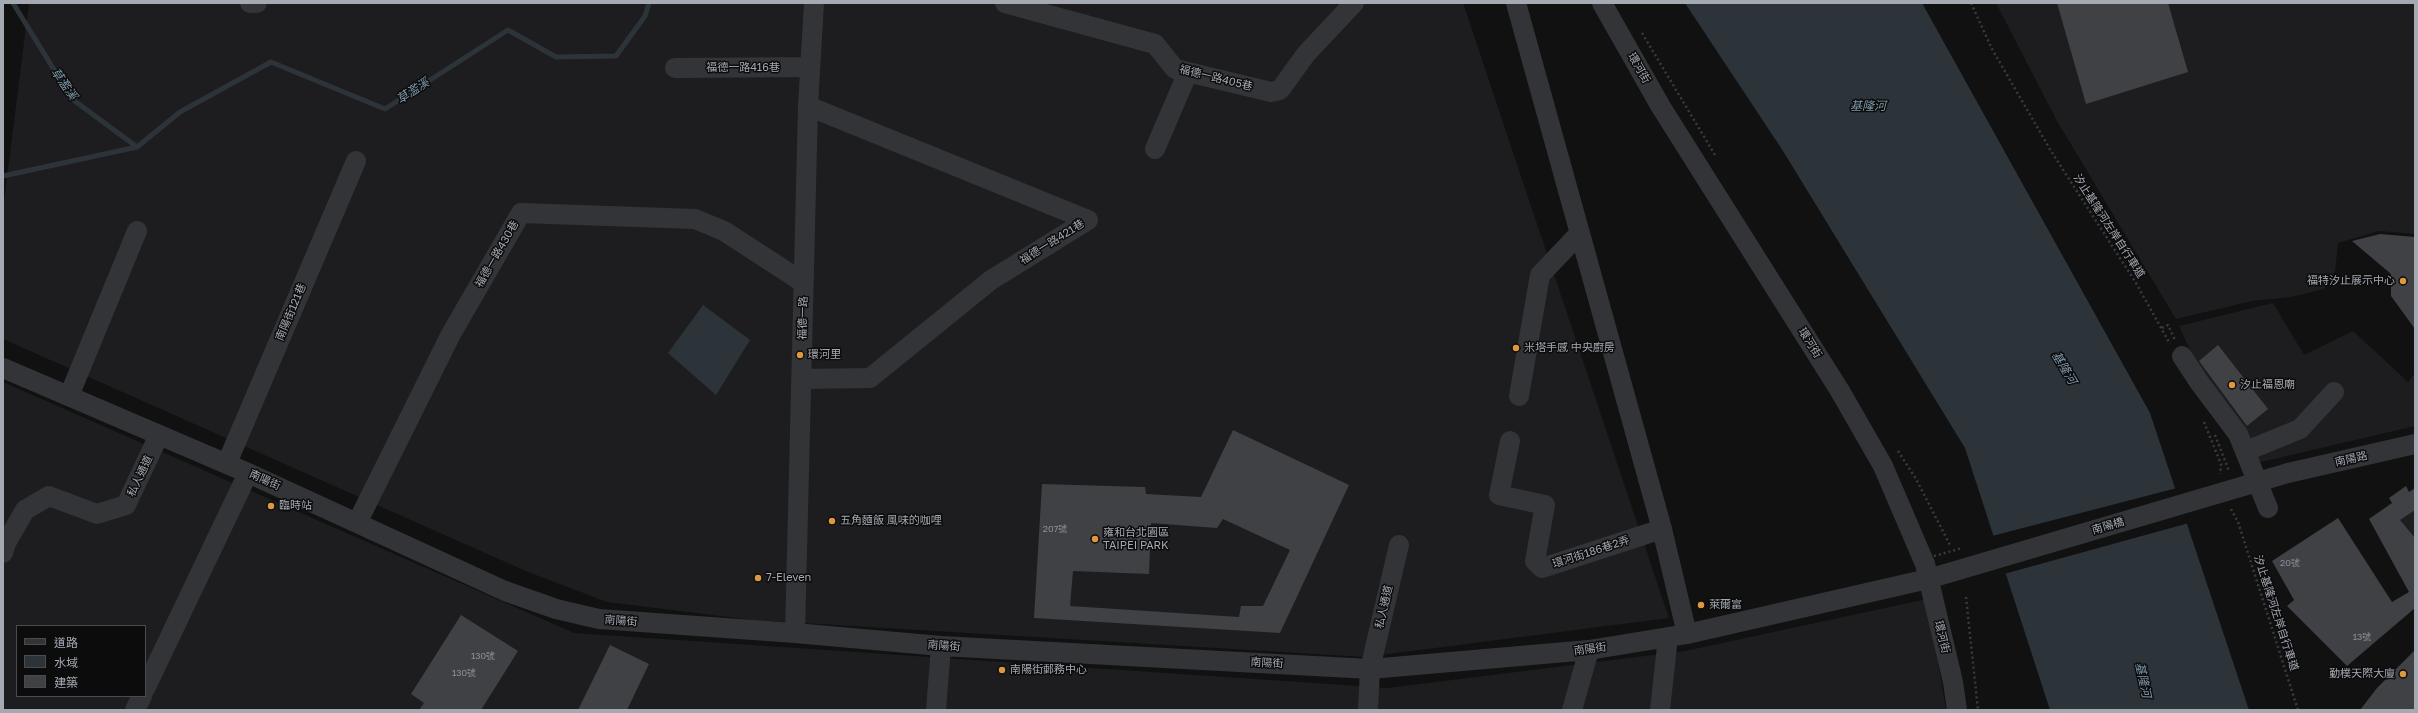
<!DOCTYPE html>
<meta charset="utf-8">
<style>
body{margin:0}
#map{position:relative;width:2418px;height:713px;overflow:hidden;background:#111112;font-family:"Golos Text","Noto Sans TC",sans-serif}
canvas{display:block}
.frame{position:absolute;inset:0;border:4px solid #a4a9b2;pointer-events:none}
.legend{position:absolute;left:16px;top:625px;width:130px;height:72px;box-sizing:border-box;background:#0c0c0d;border:1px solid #494b4f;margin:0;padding:5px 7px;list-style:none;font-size:12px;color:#a4a9b2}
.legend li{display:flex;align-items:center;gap:8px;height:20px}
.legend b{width:20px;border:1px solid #494b4f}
</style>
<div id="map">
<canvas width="2418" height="713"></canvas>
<div class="frame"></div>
<ul class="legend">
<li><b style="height:5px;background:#323437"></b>道路</li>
<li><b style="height:11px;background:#2c343a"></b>水域</li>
<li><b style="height:11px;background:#404145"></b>建築</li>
</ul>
</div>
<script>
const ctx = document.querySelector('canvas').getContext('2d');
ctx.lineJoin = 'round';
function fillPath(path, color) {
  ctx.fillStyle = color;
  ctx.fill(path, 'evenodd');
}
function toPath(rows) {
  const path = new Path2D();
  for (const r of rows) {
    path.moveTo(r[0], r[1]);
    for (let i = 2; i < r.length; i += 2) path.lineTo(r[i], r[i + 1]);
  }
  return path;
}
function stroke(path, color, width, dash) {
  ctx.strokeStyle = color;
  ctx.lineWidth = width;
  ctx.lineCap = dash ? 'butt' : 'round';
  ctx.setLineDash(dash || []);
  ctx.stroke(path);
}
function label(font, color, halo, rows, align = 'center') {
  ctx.font = font + ' "Golos Text","Noto Sans TC",sans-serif';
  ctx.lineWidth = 3;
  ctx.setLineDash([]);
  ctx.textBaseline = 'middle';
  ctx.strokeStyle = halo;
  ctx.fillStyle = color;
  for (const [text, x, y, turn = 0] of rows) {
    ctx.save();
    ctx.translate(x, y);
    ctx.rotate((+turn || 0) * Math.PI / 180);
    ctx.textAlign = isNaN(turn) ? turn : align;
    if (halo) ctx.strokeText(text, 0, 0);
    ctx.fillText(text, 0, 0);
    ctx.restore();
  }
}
const built = toPath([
 [29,3,1463,3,1669,618,1365,657,753,620,607,602,528,572,3,339,3,209],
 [1996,3,2415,3,2415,234,2379,231,2338,243,2335,272,2324,289,2291,297,2252,301,2176,319,2057,121],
 [2273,303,2304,355,2353,331,2408,382,2415,373,2415,426,2244,466,2179,326],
 [3,382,574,633,1388,688,1685,651,1927,599,1946,710,3,710],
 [17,626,145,626,145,696,17,696],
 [2415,495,2415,553,2382,518]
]);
const water = toPath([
 [1685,3,1922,3,2150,413,2249,710,2050,710,1965,448,1783,151],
 [703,305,750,340,716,395,668,353]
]);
const pier = toPath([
 [2177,488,2189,523,2004,574,1992,536]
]);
const stream = toPath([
 [13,3,72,99,137,147],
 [3,176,137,147,180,112,271,62,385,109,508,30,556,57,616,56,645,16,649,3]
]);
const building = toPath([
 [2057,3,2168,3,2188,72,2086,104],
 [2380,234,2415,237,2415,329,2391,296,2391,274,2352,241],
 [2218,345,2268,409,2247,426,2199,361],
 [1233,430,1349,485,1280,633,1034,618,1042,484,1145,487,1146,494,1201,497],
 [1223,519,1290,550,1263,606,1241,606,1239,617,1070,606,1073,571,1149,574,1151,523,1217,528],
 [2406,486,2409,492,2415,488,2415,510,2400,520,2415,538,2415,608,2347,666,2287,606,2294,600,2272,561,2338,518,2392,602,2409,592,2369,519,2392,503,2389,498],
 [461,615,518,651,481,710,419,710,424,703,411,694],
 [610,645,649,664,627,710,578,710],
 [2415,650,2415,710,2360,710,2377,688]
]);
const path = toPath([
 [1971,3,1992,49,2051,151,2136,283,2170,344],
 [1642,33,1715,155],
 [2162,328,2168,325,2175,340],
 [2204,422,2221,464,2220,474],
 [2215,435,2229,471],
 [1898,451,1916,479,1951,547],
 [2231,509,2238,522,2298,710],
 [1966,597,1978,710]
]);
const minor = toPath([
 [250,3,257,3],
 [1005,3,1155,44,1175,69,1271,92,1280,90,1306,54,1354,3],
 [1516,3,1662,529,1687,634],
 [1602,3,1661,107,1840,391,1883,466,1925,564,1953,682,1957,710],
 [675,68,810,67],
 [1155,149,1188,72],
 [2182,356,2199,382,2238,434,2268,508],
 [3,368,248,473,505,591,556,609,599,619,795,633,941,646,1370,669,1589,650,1687,634,1928,579],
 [801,379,870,378,991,280,1088,220,808,106],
 [69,396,137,231],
 [1519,396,1540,275,1580,233],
 [1510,441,1499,495,1545,505,1535,561,1542,568,1662,529],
 [2246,451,2300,429,2334,392],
 [227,463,356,161],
 [2288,473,2415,444],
 [358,521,451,334,521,213,695,219,724,231,804,283],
 [3,553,6,543,25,510,49,496,97,514,126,505,159,435],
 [795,633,808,106,814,3],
 [145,689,248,473],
 [135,710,142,696],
 [936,710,941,646],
 [1368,710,1370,669,1399,545],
 [1572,710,1589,650],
 [1660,710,1668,637]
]);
const pathBridge = toPath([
 [1934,556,1962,548]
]);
const minorBridge = toPath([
 [1928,579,2288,473]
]);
const markers = [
 [2403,281,4,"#de983d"],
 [1516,348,4,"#de983d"],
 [800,355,4,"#de983d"],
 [2232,385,4,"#de983d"],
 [271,506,4,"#de983d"],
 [832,521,4,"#de983d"],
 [1095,539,4,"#de983d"],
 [758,578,4,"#de983d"],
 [1701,605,4,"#de983d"],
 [1002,670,4,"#de983d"],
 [2403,674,4,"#de983d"]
];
const numberNames = [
 ["207號",1055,529],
 ["20號",2290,563],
 ["13號",2362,637],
 ["130號",483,656],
 ["130號",464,673]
];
const streetNames = [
 ["福德一路416巷",743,68],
 ["環河街",1639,68,60],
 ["福德一路405巷",1216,78,14],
 ["汐止基隆河左岸自行車道",2109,226,57],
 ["福德一路421巷",1052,242,-32],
 ["福德一路430巷",497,254,-60],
 ["南陽街121巷",291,312,-67],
 ["福德一路",803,318,-88],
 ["環河街",1810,343,58],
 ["南陽路",2351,459,-13],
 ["私人通道",140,476,-65],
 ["南陽街",265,480,24],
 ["南陽橋",2108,526,-16],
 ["環河街186巷2弄",1591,552,-18],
 ["私人通道",1384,607,-77],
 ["汐止基隆河左岸自行車道",2276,613,72],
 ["南陽街",621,621,4],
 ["環河街",1942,637,76],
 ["南陽街",944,646,4],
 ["南陽街",1590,649,-8],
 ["南陽街",1267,663,3]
];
const poiNames = [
 ["福特汐止展示中心",2395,281,"right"],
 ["米塔手感 中央廚房",1524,348],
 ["環河里",808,355],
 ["汐止福恩廟",2240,385],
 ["臨時站",279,506],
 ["五角麵飯 風味的咖哩",840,521],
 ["雍和台北園區",1103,533],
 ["TAIPEI PARK",1103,546],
 ["7-Eleven",766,578],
 ["萊爾富",1709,605],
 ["南陽街郵務中心",1010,670],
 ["勤樸天際大廈",2395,674,"right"]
];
const waterNames = [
 ["草濫溪",64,84,55],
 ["草濫溪",413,91,-33],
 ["基隆河",1868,106],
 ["基隆河",2064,368,59],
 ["基隆河",2143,680,78]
];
fillPath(built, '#1d1d1f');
fillPath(water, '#2c343a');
fillPath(pier, '#111112');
stroke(stream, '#2c343a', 5);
fillPath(building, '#404145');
stroke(path, '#393b3e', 2.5, [2, 3]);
stroke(minor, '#323437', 20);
stroke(pathBridge, '#393b3e', 2.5, [2, 3]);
stroke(minorBridge, '#323437', 20);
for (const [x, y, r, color] of markers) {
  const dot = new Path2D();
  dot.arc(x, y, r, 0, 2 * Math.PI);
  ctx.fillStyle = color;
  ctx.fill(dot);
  stroke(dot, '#0c0c0d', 1.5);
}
label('9px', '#8b8f97', null, numberNames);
label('11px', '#a4a9b2', '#0c0c0d', streetNames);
label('11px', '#a4a9b2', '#0c0c0d', poiNames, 'left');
label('italic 12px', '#7e99aa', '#0c0c0d', waterNames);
</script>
